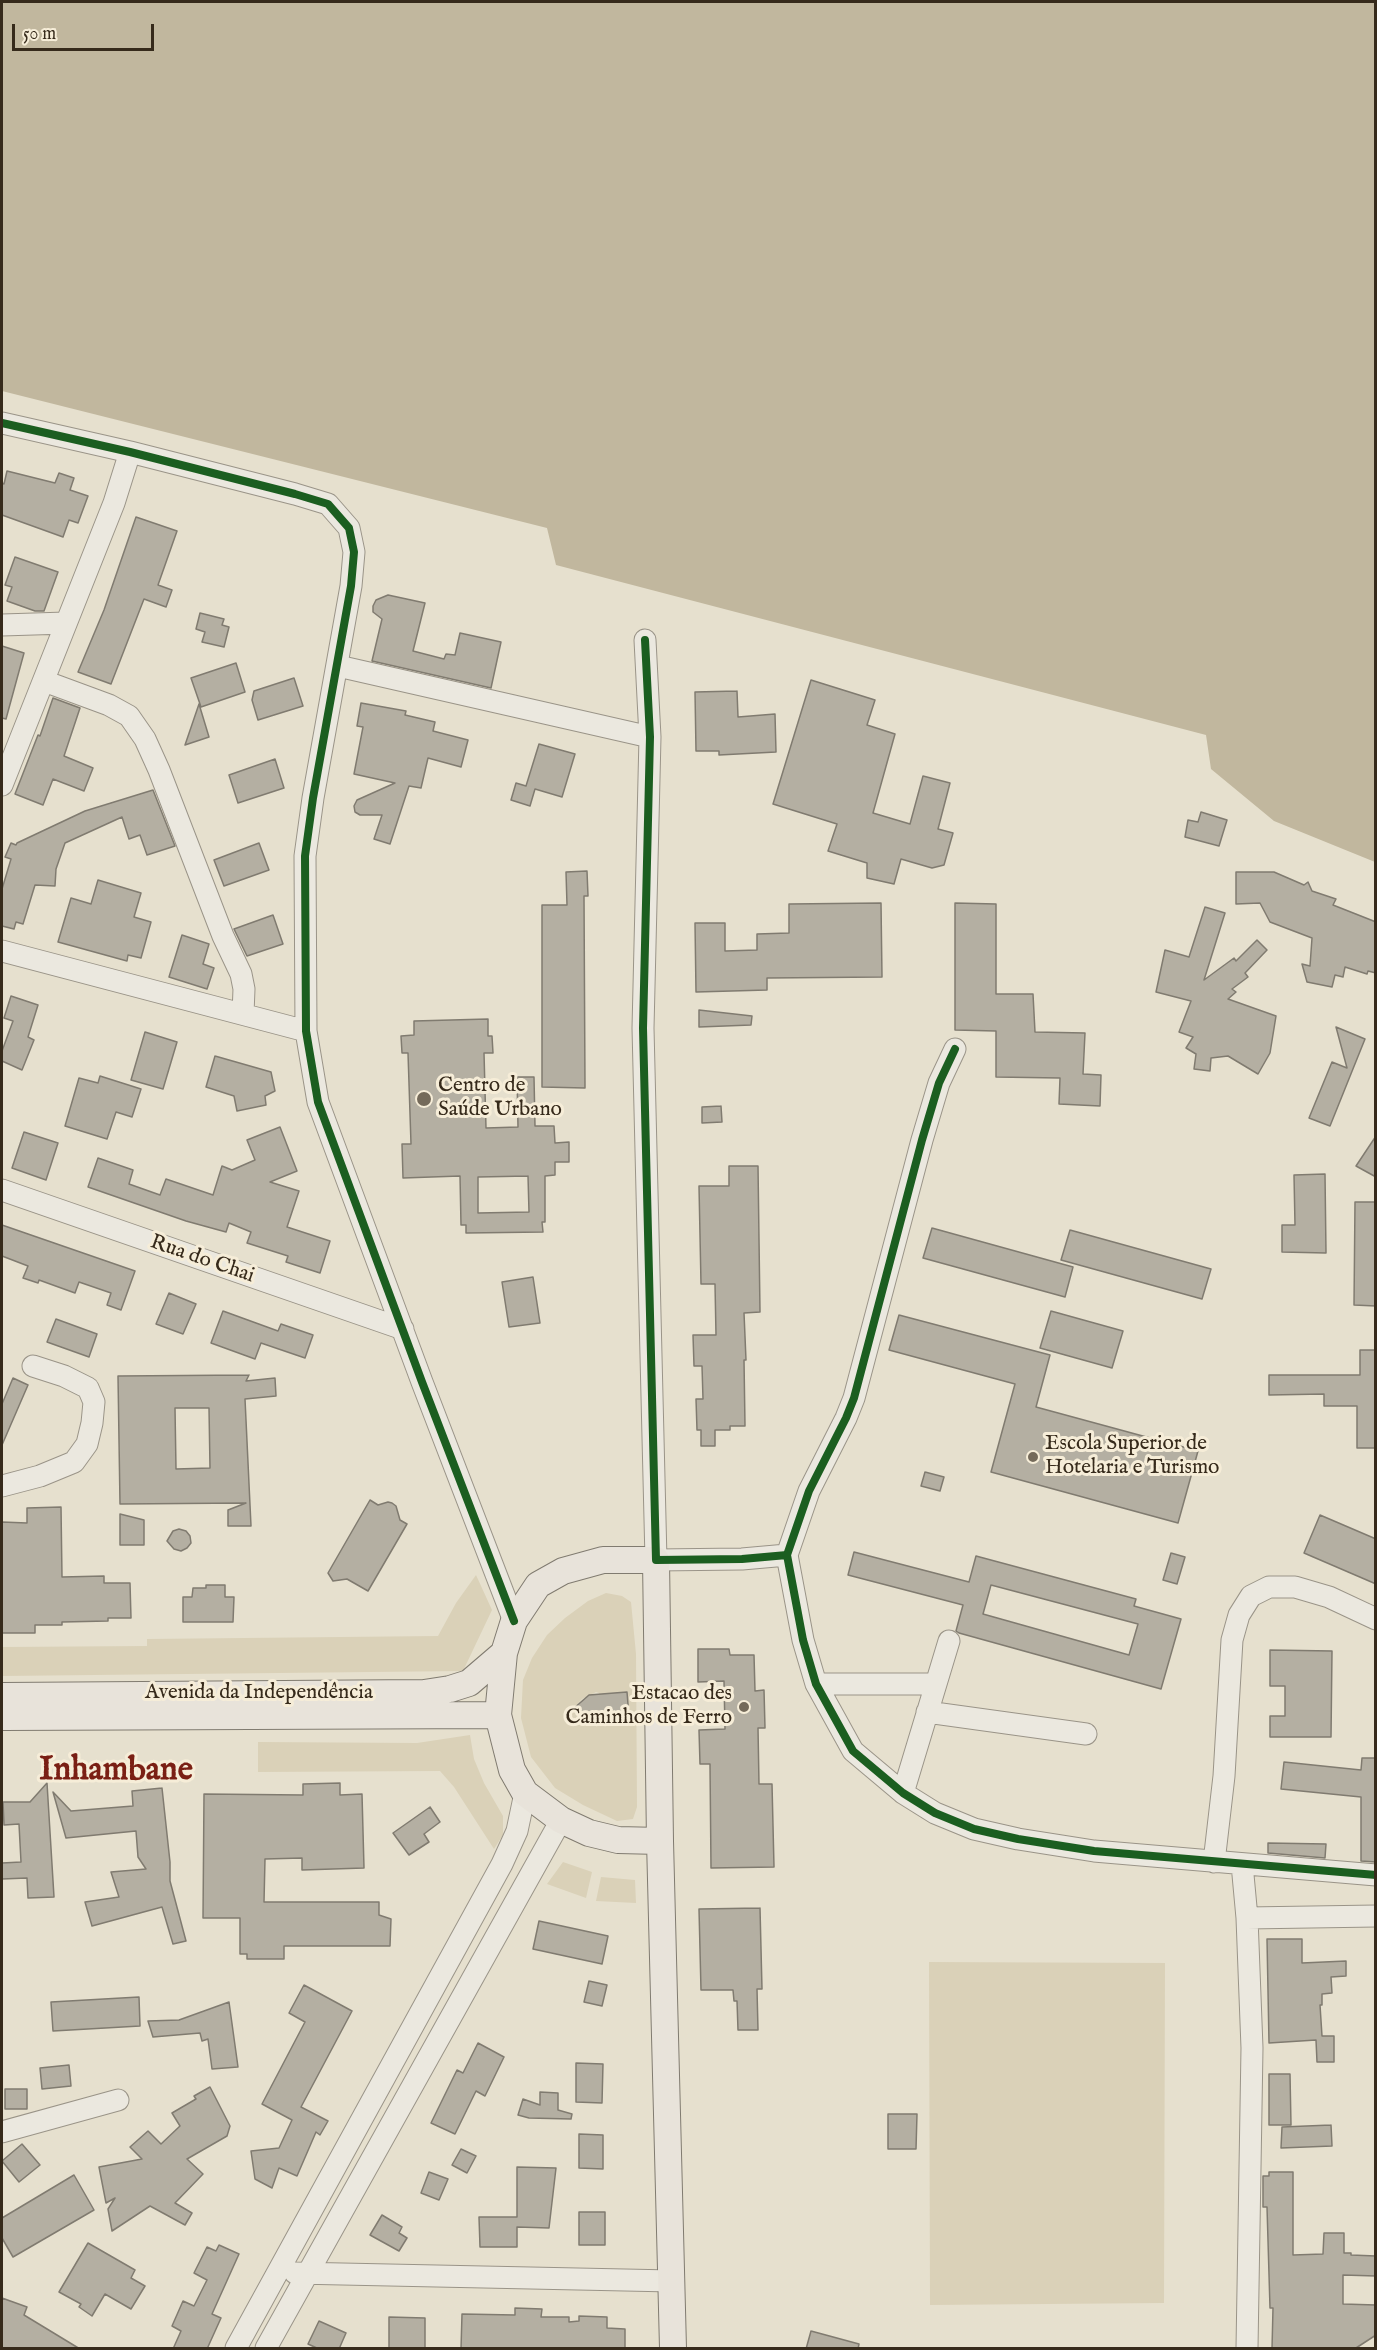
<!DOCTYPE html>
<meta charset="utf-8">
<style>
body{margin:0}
#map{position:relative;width:1377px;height:2350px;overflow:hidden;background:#e6e0ce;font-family:"IM FELL English",serif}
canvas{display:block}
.frame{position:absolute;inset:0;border:3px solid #362a1b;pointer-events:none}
.scale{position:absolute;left:12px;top:24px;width:142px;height:27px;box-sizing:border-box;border:3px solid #362a1b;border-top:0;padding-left:8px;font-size:18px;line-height:21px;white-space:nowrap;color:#362a1b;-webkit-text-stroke:4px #f6edd8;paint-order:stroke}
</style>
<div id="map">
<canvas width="1377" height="2350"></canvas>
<div class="frame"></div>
<div class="scale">50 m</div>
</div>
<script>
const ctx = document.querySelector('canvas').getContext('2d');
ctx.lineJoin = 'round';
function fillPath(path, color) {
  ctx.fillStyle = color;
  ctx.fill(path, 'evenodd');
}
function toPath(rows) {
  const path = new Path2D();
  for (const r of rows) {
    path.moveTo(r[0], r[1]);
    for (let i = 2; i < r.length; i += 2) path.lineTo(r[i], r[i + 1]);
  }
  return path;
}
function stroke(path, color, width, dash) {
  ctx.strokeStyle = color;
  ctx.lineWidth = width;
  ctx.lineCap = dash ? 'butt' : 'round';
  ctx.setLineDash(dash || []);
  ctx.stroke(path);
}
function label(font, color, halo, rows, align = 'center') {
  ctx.font = font + ' "IM FELL English",serif';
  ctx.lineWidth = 6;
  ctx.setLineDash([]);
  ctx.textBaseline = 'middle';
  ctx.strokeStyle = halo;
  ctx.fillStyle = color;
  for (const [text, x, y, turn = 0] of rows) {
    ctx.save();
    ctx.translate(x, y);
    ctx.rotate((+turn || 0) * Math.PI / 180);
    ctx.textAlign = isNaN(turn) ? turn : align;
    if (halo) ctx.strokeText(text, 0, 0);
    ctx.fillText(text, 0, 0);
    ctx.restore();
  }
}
const green = toPath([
 [476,1575,492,1610,463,1671,2,1676,2,1647,147,1646,147,1639,438,1636,456,1603],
 [606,1593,622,1596,631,1602,636,1654,637,1807,633,1819,617,1821,583,1805,555,1788,531,1757,521,1718,523,1680,532,1658,547,1635,565,1618,588,1601],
 [596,1692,599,1693,599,1695,595,1722,573,1709,582,1699],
 [627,1692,629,1716,616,1718,615,1693],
 [470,1735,474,1759,484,1783,503,1816,503,1835,494,1849,454,1787,440,1771,258,1772,258,1742,417,1743],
 [563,1862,592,1872,586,1898,547,1884],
 [601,1877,635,1880,636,1903,596,1901],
 [929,1962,1165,1963,1164,2303,930,2305]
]);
const water = toPath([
 [2,2,1375,2,1375,862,1274,821,1211,769,1206,735,556,565,547,528,2,391]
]);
const building = toPath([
 [7,471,55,483,59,473,74,478,70,490,88,496,78,523,69,520,63,537,2,515,2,483,4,484,7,471],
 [136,517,177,531,158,585,172,590,166,607,144,599,111,684,78,672,104,610,136,517],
 [15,557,58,572,44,611,35,611,7,601,12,587,5,585,15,557],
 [388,595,425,603,413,651,444,659,446,654,455,655,460,633,501,642,491,688,372,661,382,619,373,612,373,606,376,600,388,595],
 [200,613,224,619,222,625,229,627,224,647,202,642,205,632,196,629,200,613],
 [2,646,24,653,6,719,2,718,2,646],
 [236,663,245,692,201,707,191,678,236,663],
 [294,678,303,706,258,720,252,700,254,691,294,678],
 [811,680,875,700,867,725,895,734,873,813,910,824,923,776,950,783,938,829,953,833,944,865,932,868,901,859,894,884,867,878,867,863,828,851,837,824,773,804,811,680],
 [737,691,738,717,775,714,776,752,719,755,719,751,696,751,695,692,737,691],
 [53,698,80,708,64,756,93,768,84,791,53,779,43,805,15,794,38,735,40,736,53,698],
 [361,703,406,711,405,715,435,722,433,731,468,740,461,767,428,758,421,788,409,786,390,844,374,839,382,815,360,815,355,812,354,806,357,800,395,783,354,774,363,727,357,726,361,703],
 [199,704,209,737,185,745,199,704],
 [539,744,575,754,562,797,535,789,530,806,511,800,516,783,526,786,539,744],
 [275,759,284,788,238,803,229,775,275,759],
 [153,790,175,846,147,855,140,835,129,839,122,817,65,843,56,869,55,886,35,885,23,924,16,922,14,929,2,926,2,889,11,859,5,857,11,843,16,845,17,843,85,811,153,790],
 [1201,812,1227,820,1219,846,1185,837,1188,820,1198,822,1201,812],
 [259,843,269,870,224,886,214,860,259,843],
 [587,871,588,896,584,896,585,1088,542,1087,542,905,567,905,566,872,587,871],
 [1236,872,1274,872,1304,885,1308,882,1312,891,1336,899,1333,905,1376,922,1376,973,1368,971,1367,974,1345,967,1343,977,1335,975,1332,987,1307,982,1302,964,1310,966,1312,938,1270,922,1260,903,1236,904,1236,872],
 [98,880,141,893,134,917,151,922,141,958,128,955,127,961,58,942,71,898,91,904,98,880],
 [881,903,882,977,767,978,767,990,696,992,695,923,725,923,725,951,757,950,757,934,789,933,789,904,881,903],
 [955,903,996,904,996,994,1033,994,1035,1032,1085,1033,1083,1074,1101,1075,1100,1106,1059,1104,1060,1078,996,1077,996,1031,955,1030,955,903],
 [1205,907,1225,913,1204,980,1234,958,1236,961,1257,940,1267,950,1245,973,1248,977,1232,989,1236,992,1228,999,1276,1016,1270,1053,1258,1074,1228,1056,1211,1058,1210,1071,1194,1069,1196,1054,1186,1048,1193,1037,1179,1032,1191,1001,1156,992,1165,950,1189,957,1205,907],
 [273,915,283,944,247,956,234,929,273,915],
 [182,935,209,944,203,964,214,968,207,989,169,977,182,935],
 [11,996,38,1005,28,1037,34,1040,22,1070,2,1061,2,1051,13,1021,4,1018,11,996],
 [699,1010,752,1016,751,1025,699,1027,699,1010],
 [488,1019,488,1036,492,1036,493,1053,484,1053,486,1128,518,1127,517,1077,534,1077,535,1126,554,1126,555,1143,569,1142,569,1162,555,1162,555,1175,545,1176,545,1222,542,1222,543,1232,466,1233,466,1225,461,1225,460,1176,403,1178,402,1144,411,1144,408,1053,402,1053,401,1036,414,1035,414,1021,488,1019],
 [528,1176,529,1212,478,1213,478,1177,528,1176],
 [1336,1027,1365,1039,1330,1126,1309,1118,1332,1062,1347,1068,1336,1027],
 [145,1032,177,1042,163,1089,131,1080,145,1032],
 [215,1056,271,1072,275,1091,265,1096,266,1105,237,1111,234,1096,206,1087,215,1056],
 [100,1076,141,1089,132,1117,116,1112,107,1139,65,1126,79,1078,98,1083,100,1076],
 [721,1106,722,1122,702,1123,702,1107,721,1106],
 [280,1127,297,1171,270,1182,299,1191,287,1227,330,1241,320,1273,286,1262,288,1256,247,1243,251,1232,229,1223,226,1232,186,1221,88,1187,98,1158,133,1170,129,1184,160,1195,166,1179,213,1195,222,1166,232,1170,255,1160,247,1140,280,1127],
 [24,1132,58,1143,46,1180,12,1168,24,1132],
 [1376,1136,1376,1177,1356,1166,1376,1136],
 [729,1166,758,1166,760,1312,744,1313,746,1360,744,1360,745,1426,730,1426,730,1430,715,1430,715,1446,701,1446,701,1430,697,1430,696,1399,703,1399,702,1366,694,1366,693,1335,716,1335,715,1284,701,1284,699,1186,729,1186,729,1166],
 [1325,1174,1326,1253,1282,1252,1282,1225,1295,1225,1294,1175,1325,1174],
 [1355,1202,1376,1202,1376,1306,1354,1305,1355,1202],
 [2,1225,135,1271,121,1310,107,1305,111,1293,79,1282,75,1293,39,1280,38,1283,23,1278,28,1266,2,1256,2,1225],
 [932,1228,1073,1267,1065,1297,923,1258,932,1228],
 [1070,1230,1211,1269,1202,1299,1061,1260,1070,1230],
 [533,1277,540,1323,509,1327,502,1282,533,1277],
 [169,1293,196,1304,183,1334,156,1324,169,1293],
 [223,1311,278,1331,281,1324,313,1335,305,1358,261,1343,255,1359,211,1343,223,1311],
 [1051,1311,1123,1331,1112,1368,1040,1348,1051,1311],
 [899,1315,1050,1355,1036,1407,1198,1451,1178,1523,991,1472,1015,1384,889,1350,899,1315],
 [56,1319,97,1334,89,1357,47,1342,56,1319],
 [1360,1350,1376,1350,1376,1448,1357,1448,1357,1406,1324,1406,1324,1394,1269,1395,1269,1375,1360,1375,1360,1350],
 [249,1375,246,1381,275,1378,276,1396,245,1399,251,1526,228,1526,228,1510,246,1503,120,1504,118,1376,249,1375],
 [175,1408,209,1408,210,1468,176,1469,175,1408],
 [13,1378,28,1385,2,1445,2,1404,13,1378],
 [925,1472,944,1477,940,1491,921,1486,925,1472],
 [370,1500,378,1505,388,1502,392,1503,396,1506,400,1520,407,1524,368,1591,347,1579,333,1581,328,1573,370,1500],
 [61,1507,62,1577,104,1576,104,1583,130,1583,131,1618,108,1618,108,1621,62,1622,62,1625,35,1625,35,1633,2,1633,2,1522,27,1523,27,1508,61,1507],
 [120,1514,144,1520,144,1545,120,1545,120,1514],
 [1320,1515,1376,1539,1376,1584,1304,1553,1320,1515],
 [179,1529,186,1531,190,1536,191,1543,187,1548,181,1551,174,1549,167,1541,173,1531,179,1529],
 [854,1552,969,1582,976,1556,1136,1599,1134,1606,1181,1619,1161,1689,959,1633,956,1631,963,1605,848,1575,854,1552],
 [991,1585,1138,1624,1129,1655,983,1614,991,1585],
 [1171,1553,1185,1557,1177,1584,1163,1580,1171,1553],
 [206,1585,225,1585,225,1597,234,1597,233,1622,183,1622,183,1597,192,1597,193,1588,206,1588,206,1585],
 [698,1649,729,1649,730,1655,754,1655,755,1691,764,1690,765,1728,758,1728,759,1784,772,1784,774,1867,711,1868,710,1764,700,1764,699,1730,725,1729,724,1681,698,1682,698,1649],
 [1270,1650,1332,1651,1331,1737,1270,1737,1270,1716,1285,1716,1285,1686,1270,1686,1270,1650],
 [627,1692,629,1717,599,1719,596,1722,573,1709,589,1695,627,1692],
 [1362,1758,1376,1758,1376,1862,1361,1861,1361,1797,1281,1789,1284,1762,1361,1770,1362,1758],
 [47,1783,54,1897,28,1898,27,1878,2,1879,2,1863,21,1862,19,1824,4,1825,3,1802,30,1802,47,1783],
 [340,1783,340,1795,362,1794,364,1868,302,1870,302,1858,265,1859,264,1902,379,1902,379,1915,391,1919,390,1946,284,1946,284,1959,247,1959,247,1954,240,1954,240,1918,203,1918,204,1794,303,1795,303,1784,340,1783],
 [162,1788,170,1862,170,1881,186,1941,173,1944,162,1907,92,1926,85,1902,119,1897,111,1872,146,1869,138,1857,136,1831,66,1838,53,1792,71,1811,133,1806,132,1791,162,1788],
 [430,1807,440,1822,424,1834,429,1842,409,1855,393,1833,430,1807],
 [1268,1843,1326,1844,1325,1858,1268,1853,1268,1843],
 [760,1908,762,1989,757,1989,758,2030,738,2030,737,2001,734,2001,733,1990,701,1990,699,1909,760,1908],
 [539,1921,608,1936,602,1964,533,1949,539,1921],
 [1267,1939,1302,1939,1302,1963,1346,1961,1346,1976,1331,1977,1332,1993,1322,1994,1322,2005,1320,2005,1322,2036,1334,2036,1334,2062,1317,2062,1316,2040,1269,2043,1267,1939],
 [589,1981,607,1985,602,2006,584,2002,589,1981],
 [304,1985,352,2011,301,2107,328,2121,320,2135,316,2132,297,2176,279,2168,272,2188,255,2179,251,2151,279,2148,292,2120,262,2104,305,2022,289,2013,304,1985],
 [139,1997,140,2026,53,2031,51,2002,139,1997],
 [229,2002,238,2067,212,2069,208,2039,202,2041,200,2033,153,2037,148,2021,179,2020,229,2002],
 [478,2043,504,2057,485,2096,476,2091,455,2134,431,2123,457,2070,463,2073,478,2043],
 [576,2063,603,2064,602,2103,576,2102,576,2063],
 [69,2065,71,2086,42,2089,40,2068,69,2065],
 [1269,2074,1290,2074,1291,2125,1269,2125,1269,2074],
 [210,2087,230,2126,227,2136,187,2159,203,2174,175,2203,192,2213,185,2225,150,2206,112,2231,108,2209,115,2198,106,2203,99,2167,142,2159,130,2147,148,2131,161,2144,180,2126,172,2113,196,2099,194,2096,210,2087],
 [5,2089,27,2089,27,2109,5,2109,5,2089],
 [540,2092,558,2093,558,2110,572,2114,571,2119,529,2118,518,2115,523,2099,540,2105,540,2092],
 [888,2114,917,2114,916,2149,888,2149,888,2114],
 [1331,2125,1332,2146,1281,2148,1282,2127,1331,2125],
 [579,2134,603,2135,603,2169,579,2168,579,2134],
 [22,2144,40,2165,19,2182,2,2161,22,2144],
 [461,2149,476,2156,467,2173,452,2165,461,2149],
 [517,2167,556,2168,549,2228,517,2227,517,2247,480,2247,479,2217,517,2217,517,2167],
 [429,2172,448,2179,439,2200,421,2193,429,2172],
 [1269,2172,1293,2172,1293,2255,1323,2254,1324,2233,1344,2233,1344,2253,1351,2253,1351,2255,1376,2256,1376,2276,1343,2275,1343,2304,1376,2305,1376,2335,1356,2348,1272,2349,1273,2308,1270,2308,1267,2207,1263,2207,1263,2176,1269,2176,1269,2172],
 [74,2175,94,2210,13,2257,2,2238,2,2218,74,2175],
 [579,2212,605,2212,605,2245,579,2245,579,2212],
 [382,2215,402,2227,399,2233,407,2238,399,2251,370,2235,382,2215],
 [88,2243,135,2270,131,2278,145,2286,131,2309,105,2294,92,2316,79,2307,81,2304,59,2292,88,2243],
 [219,2245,239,2254,212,2314,221,2318,207,2349,173,2349,181,2331,172,2326,183,2301,194,2306,207,2280,194,2273,207,2247,216,2251,219,2245],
 [2,2298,27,2307,24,2315,80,2349,2,2349,2,2298],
 [515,2308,542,2309,541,2317,569,2317,569,2322,579,2321,579,2316,607,2317,607,2328,625,2329,625,2349,461,2349,462,2314,515,2315,515,2308],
 [389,2317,425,2318,425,2349,389,2349,389,2317],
 [319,2321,346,2333,339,2349,319,2349,308,2344,319,2321],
 [811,2331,859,2344,858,2349,806,2349,811,2331]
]);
const minor = toPath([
 [2,423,130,452,295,494,328,504,349,528,354,552,351,586,313,798,305,856,306,1031,318,1102,422,1382,514,1621],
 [2,625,66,623],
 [645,640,650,737,643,1028,656,1560,742,1559,787,1555],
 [338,666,650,737],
 [44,681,109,705,129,716,145,739,159,770,223,936,241,974,244,989,243,1014],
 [2,785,114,503,130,452],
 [2,951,306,1031],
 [955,1049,939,1083,922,1140,854,1398,846,1418,809,1491,787,1555,803,1640,816,1684,853,1751,903,1793,935,1813,974,1829,1018,1839,1094,1851,1376,1875],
 [2,1190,403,1329],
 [2,1486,40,1476,74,1462,87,1444,92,1423,94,1402,88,1388,64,1376,33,1366],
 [816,1684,935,1684],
 [927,1712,1086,1734],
 [903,1793,949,1641],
 [1214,1862,1224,1776,1232,1640,1239,1615,1251,1596,1269,1587,1295,1587,1329,1597,1376,1619],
 [1242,1864,1247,1918,1252,2048,1247,2348],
 [1247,1918,1376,1916],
 [2,2132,118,2100],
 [295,2273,672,2281],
 [236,2348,502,1864,517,1831,525,1793],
 [266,2348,561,1820]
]);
const major = toPath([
 [2,1696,424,1693,450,1689,469,1683,504,1653],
 [2,1717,498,1715],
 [660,1841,618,1840,589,1833,561,1820,525,1793,512,1770,498,1715,504,1653,514,1621,538,1585,563,1571,603,1560,656,1560,660,1841,673,2348]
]);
const cycleway = toPath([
 [2,423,130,452,295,494,328,504,349,528,354,552,351,586,313,798,305,856,306,1031,318,1102,422,1382,514,1621],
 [645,640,650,737,643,1028,656,1560,742,1559,787,1555],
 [955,1049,939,1083,922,1140,854,1398,846,1418,809,1491,787,1555,803,1640,816,1684,853,1751,903,1793,935,1813,974,1829,1018,1839,1094,1851,1376,1875]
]);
const markers = [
 [424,1099,8,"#746a5a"],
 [1033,1457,6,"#746a5a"],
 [744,1707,6,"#746a5a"]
];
const poiNames = [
 ["Centro de",438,1087],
 ["Saúde Urbano",438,1111],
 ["Escola Superior de",1045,1445],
 ["Hotelaria e Turismo",1045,1469],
 ["Estacao des",732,1695,"right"],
 ["Caminhos de Ferro",732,1719,"right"]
];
const streetNames = [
 ["Rua do Chai",202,1260,19],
 ["Avenida da Independência",259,1694]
];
const townNames = [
 ["Inhambane",116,1772]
];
fillPath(green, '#dad1b8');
fillPath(water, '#c1b79e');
fillPath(building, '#b4afa2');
stroke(building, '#807b70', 1.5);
stroke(minor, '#9a9488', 23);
stroke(major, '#807b70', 28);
stroke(minor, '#ebe8df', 21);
stroke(major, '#e8e3da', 26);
stroke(cycleway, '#1b5e20', 8);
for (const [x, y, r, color] of markers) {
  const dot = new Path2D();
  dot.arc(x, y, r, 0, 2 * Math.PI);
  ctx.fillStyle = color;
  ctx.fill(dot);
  stroke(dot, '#f6edd8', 2);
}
label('21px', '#362a1b', '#f6edd8', poiNames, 'left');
label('21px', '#362a1b', '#f6edd8', streetNames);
label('bold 33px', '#7a1f14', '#f6edd8', townNames);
</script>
